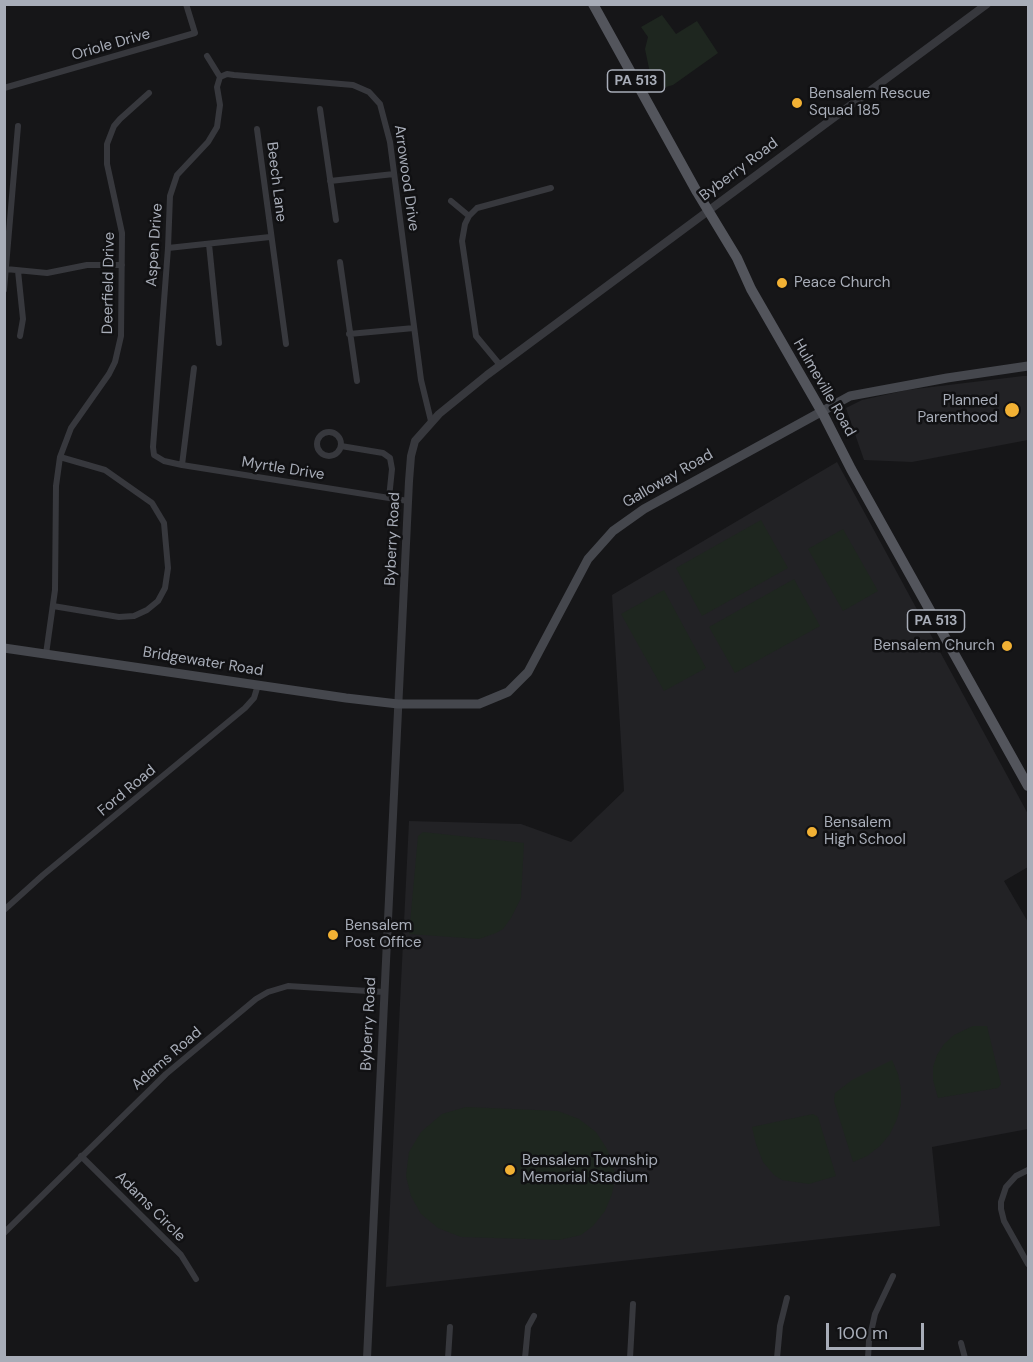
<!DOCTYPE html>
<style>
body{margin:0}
#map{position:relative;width:1033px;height:1362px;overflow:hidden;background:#161618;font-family:"DM Sans",sans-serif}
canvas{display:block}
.frame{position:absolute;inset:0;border:6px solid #a8adb8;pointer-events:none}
.scale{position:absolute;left:826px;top:1323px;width:98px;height:27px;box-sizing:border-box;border:3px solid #a8adb8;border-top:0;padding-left:8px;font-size:18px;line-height:21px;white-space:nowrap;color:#a8adb8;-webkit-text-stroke:4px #111113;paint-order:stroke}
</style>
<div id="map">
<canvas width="1033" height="1362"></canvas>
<div class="frame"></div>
<div class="scale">100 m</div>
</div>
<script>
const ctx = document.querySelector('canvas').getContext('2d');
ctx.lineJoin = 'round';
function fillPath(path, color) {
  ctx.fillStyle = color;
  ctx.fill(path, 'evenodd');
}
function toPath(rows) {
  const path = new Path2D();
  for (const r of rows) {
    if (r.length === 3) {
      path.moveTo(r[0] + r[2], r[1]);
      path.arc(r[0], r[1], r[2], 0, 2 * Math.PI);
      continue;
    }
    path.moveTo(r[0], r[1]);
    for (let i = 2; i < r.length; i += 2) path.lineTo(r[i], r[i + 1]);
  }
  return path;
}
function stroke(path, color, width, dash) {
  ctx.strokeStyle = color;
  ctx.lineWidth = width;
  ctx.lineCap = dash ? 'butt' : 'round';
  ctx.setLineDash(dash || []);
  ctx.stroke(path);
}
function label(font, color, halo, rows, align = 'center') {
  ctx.font = font + ' "DM Sans",sans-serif';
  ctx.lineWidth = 5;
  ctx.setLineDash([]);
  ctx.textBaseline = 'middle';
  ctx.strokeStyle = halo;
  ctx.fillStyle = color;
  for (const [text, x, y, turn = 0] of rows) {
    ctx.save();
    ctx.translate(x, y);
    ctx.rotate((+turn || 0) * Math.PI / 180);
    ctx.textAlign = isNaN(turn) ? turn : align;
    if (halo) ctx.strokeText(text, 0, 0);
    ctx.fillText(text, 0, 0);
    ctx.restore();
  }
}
const built = toPath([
 [1023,376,1028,376,1028,440,912,462,864,460,846,408,862,400,907,390],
 [837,462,1028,814,1028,867,1004,881,1028,922,1028,1129,932,1147,940,1226,386,1287,409,821,521,824,571,842,624,791,612,595]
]);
const green = toPath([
 [662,15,676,34,697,21,718,53,673,85,666,87,656,83,650,73,645,49,648,37,641,27],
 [761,520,788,568,702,616,676,568],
 [843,529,878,591,843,611,808,549],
 [794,579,820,626,735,673,709,627],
 [664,590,706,668,664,691,621,614],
 [423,832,524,843,521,898,511,918,503,929,496,933,479,939,409,934,418,836],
 [973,1026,987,1026,1001,1084,998,1088,938,1098,933,1080,933,1067,937,1055,944,1044,954,1035],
 [892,1060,898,1074,901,1089,901,1104,897,1119,890,1134,880,1146,867,1156,853,1162,834,1101,835,1093,852,1080],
 [466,1107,558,1111,579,1119,596,1132,607,1149,613,1164,615,1179,612,1194,605,1211,593,1226,581,1235,559,1240,461,1237,438,1228,421,1214,411,1196,406,1176,409,1152,421,1132,442,1114],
 [813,1114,818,1117,836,1176,809,1184,782,1180,774,1175,763,1162,756,1144,752,1127]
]);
const minor = toPath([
 [207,56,220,77],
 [220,77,217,87,220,105,217,127,208,142,177,175,170,196,168,248,153,447,154,455,164,461,182,465,408,501],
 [220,77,227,74,234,75,353,85,369,92,380,104,390,142,421,380,431,421],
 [4,88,195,33,186,4],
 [320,109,336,220],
 [257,129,286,344],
 [330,181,394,174],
 [451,201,469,216],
 [209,244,219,343],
 [168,248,270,237],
 [340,262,357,381],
 [6,269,47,273,87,265,122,265],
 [18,271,23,319,20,336],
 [4,290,18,126],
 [349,334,414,328],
 [500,365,476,336,462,241,465,224,469,216,477,208,551,188],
 [329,444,12],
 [341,446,383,453,390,458,392,469,389,498],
 [182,465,194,368],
 [53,606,119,617,134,616,147,610,158,601,165,588,168,568,164,523,152,503,105,470,60,457],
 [46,654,55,590,56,486,60,457,71,428,109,374,115,362,121,336,122,233,107,164,107,144,114,126,120,119,149,93],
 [4,910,43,875,245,708,254,698,258,685],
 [81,1156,181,1255,196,1279],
 [1028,1170,1016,1176,1006,1187,1001,1202,1001,1209,1004,1221,1028,1264],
 [4,1233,166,1074,256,999,268,992,288,986,384,992],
 [961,1343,965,1358],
 [448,1358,450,1327],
 [525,1358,528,1327,534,1316],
 [630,1358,633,1304],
 [777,1358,780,1326,787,1298],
 [868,1358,869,1341,875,1314,893,1276]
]);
const tertiary = toPath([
 [367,1358,409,481,411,456,415,441,439,414,487,375,987,4]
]);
const secondary = toPath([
 [4,648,346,698,398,704,479,704,508,692,528,672,588,559,613,531,644,509,850,396,947,378,1028,366]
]);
const primary = toPath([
 [593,4,697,192,737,258,751,289,823,414,851,469,1028,786]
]);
const markers = [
 [797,103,6,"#f2b134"],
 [782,283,6,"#f2b134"],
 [1012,410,8,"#f2b134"],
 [1007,646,6,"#f2b134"],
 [812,832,6,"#f2b134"],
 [333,935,6,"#f2b134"],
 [510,1170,6,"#f2b134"]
];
const shields = [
 [636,81,57],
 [936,621,57]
];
const shieldNames = [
 ["PA 513",636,81],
 ["PA 513",936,621]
];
const streetNames = [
 ["Oriole Drive",111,45,-16],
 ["Byberry Road",739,170,-37],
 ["Arrowood Drive",406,178,82],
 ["Beech Lane",276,182,83],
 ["Aspen Drive",155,245,-86],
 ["Deerfield Drive",109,283,-89],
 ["Hulmeville Road",824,388,60],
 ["Myrtle Drive",283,469,9],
 ["Galloway Road",668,479,-30],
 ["Byberry Road",393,539,-87],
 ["Bridgewater Road",203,662,9],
 ["Ford Road",127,791,-40],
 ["Byberry Road",369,1024,-87],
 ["Adams Road",167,1059,-41],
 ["Adams Circle",150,1207,45]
];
const poiNames = [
 ["Bensalem Rescue",809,94],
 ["Squad 185",809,111],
 ["Peace Church",794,283],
 ["Planned",998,401,"right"],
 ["Parenthood",998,418,"right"],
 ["Bensalem Church",995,646,"right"],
 ["Bensalem",824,823],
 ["High School",824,840],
 ["Bensalem",345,926],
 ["Post Office",345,943],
 ["Bensalem Township",522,1161],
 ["Memorial Stadium",522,1178]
];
fillPath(built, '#222225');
fillPath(green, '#1e261f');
stroke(minor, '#37383d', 6);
stroke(tertiary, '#37383d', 8);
stroke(secondary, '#45474d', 9);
stroke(primary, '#53555c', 10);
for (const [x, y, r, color] of markers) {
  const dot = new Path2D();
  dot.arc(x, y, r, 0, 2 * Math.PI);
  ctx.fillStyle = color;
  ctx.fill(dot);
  stroke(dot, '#111113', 2);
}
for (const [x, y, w] of shields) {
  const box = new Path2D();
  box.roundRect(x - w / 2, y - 11, w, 22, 4.5);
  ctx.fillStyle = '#111113';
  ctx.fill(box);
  stroke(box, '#a8adb8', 1.5);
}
label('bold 14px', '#a8adb8', null, shieldNames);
label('15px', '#a8adb8', '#111113', streetNames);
label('15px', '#a8adb8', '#111113', poiNames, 'left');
</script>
